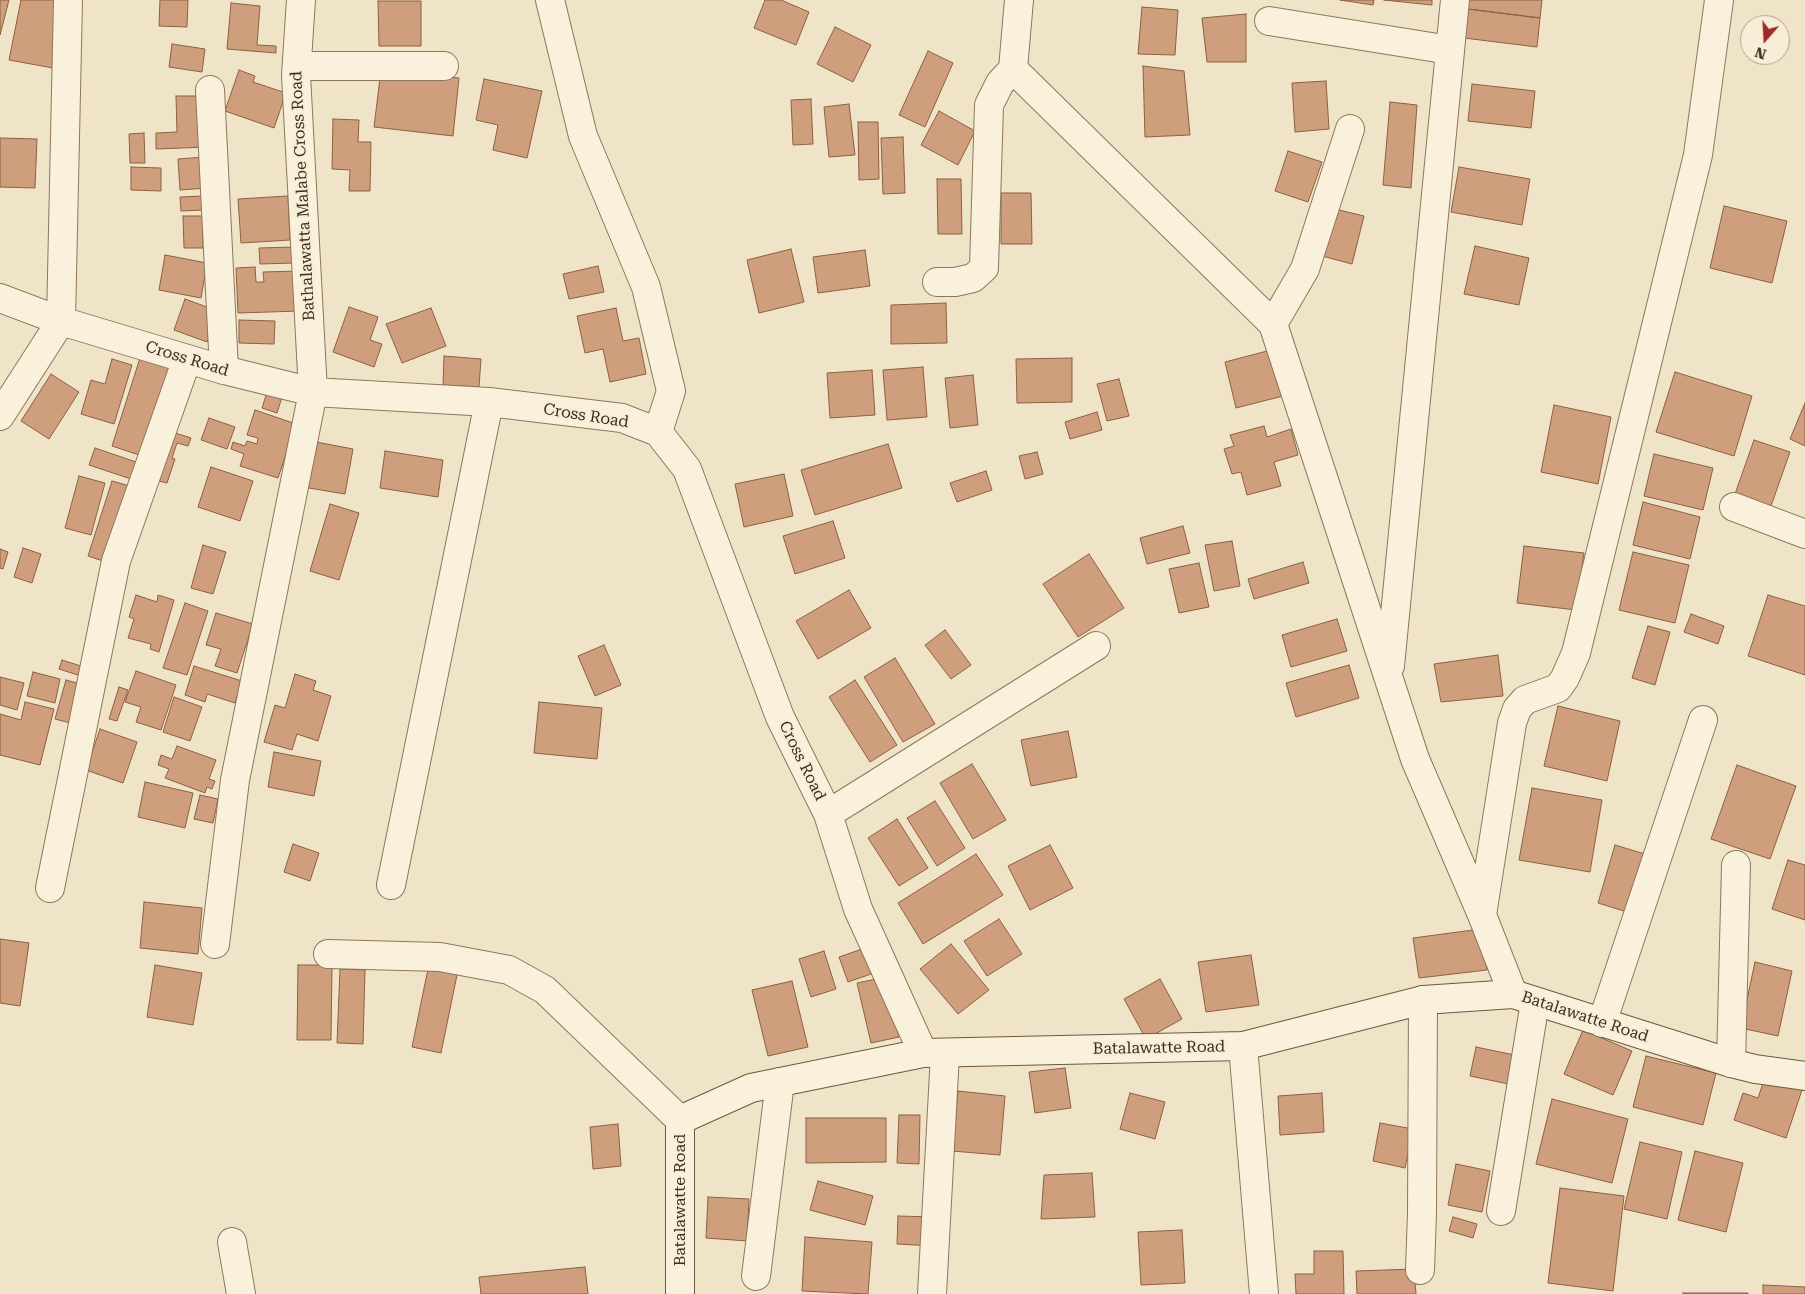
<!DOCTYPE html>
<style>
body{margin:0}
#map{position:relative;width:1805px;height:1294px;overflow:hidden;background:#f0e4c8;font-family:"Roboto Serif",serif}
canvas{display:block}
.north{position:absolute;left:1740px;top:15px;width:50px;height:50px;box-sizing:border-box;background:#f7eed8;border:1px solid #ada18e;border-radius:50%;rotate:199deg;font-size:14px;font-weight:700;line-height:20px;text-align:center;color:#3d2e20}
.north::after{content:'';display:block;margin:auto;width:18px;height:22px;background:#9e2a2b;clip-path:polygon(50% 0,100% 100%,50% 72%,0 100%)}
</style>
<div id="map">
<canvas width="1805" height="1294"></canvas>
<div class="north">N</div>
</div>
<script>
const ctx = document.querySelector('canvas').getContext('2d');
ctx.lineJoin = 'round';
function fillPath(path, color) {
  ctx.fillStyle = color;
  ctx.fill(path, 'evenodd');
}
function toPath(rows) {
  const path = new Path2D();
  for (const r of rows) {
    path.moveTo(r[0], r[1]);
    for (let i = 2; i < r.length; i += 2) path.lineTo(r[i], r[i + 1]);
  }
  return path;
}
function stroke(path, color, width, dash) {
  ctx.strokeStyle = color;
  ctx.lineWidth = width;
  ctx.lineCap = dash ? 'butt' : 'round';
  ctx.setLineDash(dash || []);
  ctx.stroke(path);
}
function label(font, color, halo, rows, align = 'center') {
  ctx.font = font + ' "Roboto Serif",serif';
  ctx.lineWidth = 4.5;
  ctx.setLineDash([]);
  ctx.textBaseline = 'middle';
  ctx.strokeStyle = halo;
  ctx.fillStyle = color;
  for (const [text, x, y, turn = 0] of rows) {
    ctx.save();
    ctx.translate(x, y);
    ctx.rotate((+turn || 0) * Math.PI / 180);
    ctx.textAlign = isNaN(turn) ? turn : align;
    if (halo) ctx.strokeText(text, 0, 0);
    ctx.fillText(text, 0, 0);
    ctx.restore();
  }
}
const building = toPath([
 [0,0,9,0,0,35,0,0],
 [21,0,66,0,53,68,9,60,21,0],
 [160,0,188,0,187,27,159,26,160,0],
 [765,0,781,0,809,12,796,45,754,28,765,0],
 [1340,0,1374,0,1373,5,1340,0],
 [1384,0,1432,0,1432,5,1384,0],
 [1469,0,1542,0,1540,18,1468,9,1469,0],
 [378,1,421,1,421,46,379,46,378,1],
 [231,3,260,6,257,45,276,46,276,53,227,49,231,3],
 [1142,7,1178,10,1175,55,1138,54,1142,7],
 [1468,9,1540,18,1537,47,1464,38,1468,9],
 [1246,14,1246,62,1207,62,1202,18,1246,14],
 [835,27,871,45,853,82,817,64,835,27],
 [172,44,205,49,202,72,169,67,172,44],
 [928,51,953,63,925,127,899,115,928,51],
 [1143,66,1184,71,1190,135,1145,137,1143,66],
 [239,70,255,76,253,82,286,93,274,128,225,111,239,70],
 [381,70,459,78,453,136,374,127,381,70],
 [484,79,542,91,527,158,493,150,498,125,476,120,484,79],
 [1326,81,1329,129,1295,132,1292,83,1326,81],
 [1472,84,1535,91,1531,128,1468,121,1472,84],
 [176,96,206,96,208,147,156,149,156,133,177,132,176,96],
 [811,99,813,144,793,145,791,100,811,99],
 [1390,102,1417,105,1411,188,1383,185,1390,102],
 [849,104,855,155,829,157,824,107,849,104],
 [939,111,975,131,958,165,921,145,939,111],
 [333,119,359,120,358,142,371,142,370,191,349,191,350,170,332,169,333,119],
 [858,122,878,122,879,179,859,180,858,122],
 [144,133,145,163,130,163,129,134,144,133],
 [903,137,905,193,883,194,881,138,903,137],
 [0,138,37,139,35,188,0,187,0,138],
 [1288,151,1322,162,1308,202,1275,191,1288,151],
 [205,157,207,188,180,190,178,159,205,157],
 [131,167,161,168,161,191,131,190,131,167],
 [1459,167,1530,179,1522,225,1451,212,1459,167],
 [937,179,961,179,962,234,938,234,937,179],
 [1001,193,1031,193,1032,244,1001,244,1001,193],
 [203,196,204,210,181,211,180,197,203,196],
 [288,196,290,240,241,243,238,199,288,196],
 [1724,206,1787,221,1772,283,1710,268,1724,206],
 [1335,209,1364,216,1352,264,1322,256,1335,209],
 [183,216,203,216,203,248,184,248,183,216],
 [1475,246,1529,258,1519,305,1464,294,1475,246],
 [294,247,294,263,260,264,259,248,294,247],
 [791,249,804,302,759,313,747,260,791,249],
 [865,250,870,286,818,293,813,257,865,250],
 [165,255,207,263,201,298,159,290,165,255],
 [598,266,604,292,569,299,563,274,598,266],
 [255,267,256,282,264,282,263,272,298,271,300,311,238,313,236,268,255,267],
 [185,299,218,311,207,342,174,330,185,299],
 [946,303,947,343,891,344,891,305,946,303],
 [349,307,378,317,370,340,382,344,374,367,333,352,349,307],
 [431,308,446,346,402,363,386,324,431,308],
 [616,308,623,341,639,338,646,374,610,382,603,349,585,353,577,316,616,308],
 [239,320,275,321,274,344,239,343,239,320],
 [1271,350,1283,396,1236,408,1225,362,1271,350],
 [444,356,481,359,479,387,443,385,444,356],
 [140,358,177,369,148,458,112,446,140,358],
 [1072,358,1072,402,1017,403,1016,359,1072,358],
 [112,359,132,365,114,424,81,414,91,380,105,384,112,359],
 [923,367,927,417,887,420,883,370,923,367],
 [872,370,875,415,830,418,827,373,872,370],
 [1675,372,1752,396,1734,456,1656,432,1675,372],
 [51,374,79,392,49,439,21,421,51,374],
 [973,375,978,425,950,428,945,378,973,375],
 [1119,379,1129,416,1107,421,1097,384,1119,379],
 [268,389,283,394,277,413,262,408,268,389],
 [1805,403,1805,446,1790,439,1805,403],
 [1554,405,1611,417,1598,484,1541,472,1554,405],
 [255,410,296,424,278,478,240,466,244,454,231,449,233,442,245,446,247,441,257,444,258,438,247,435,255,410],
 [1097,412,1102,430,1070,439,1065,422,1097,412],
 [209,418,235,427,227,449,201,440,209,418],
 [1264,426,1267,437,1291,429,1298,455,1274,462,1281,486,1247,495,1241,472,1232,474,1224,449,1234,446,1230,435,1264,426],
 [169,431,191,438,188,446,177,443,172,458,175,459,167,483,154,480,169,431],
 [1754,440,1790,452,1771,506,1735,494,1754,440],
 [311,441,353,449,345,494,303,487,311,441],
 [888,444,902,488,815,515,801,470,888,444],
 [95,448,136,462,131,479,89,465,95,448],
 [385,451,443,460,438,497,380,488,385,451],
 [1037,452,1043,474,1025,479,1019,456,1037,452],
 [1654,454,1713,468,1703,510,1644,496,1654,454],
 [211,467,253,481,240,521,198,507,211,467],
 [986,471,992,490,957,502,950,483,986,471],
 [784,474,793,516,744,527,735,484,784,474],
 [79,476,105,483,91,535,65,528,79,476],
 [112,481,130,486,106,562,88,556,112,481],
 [1643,502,1700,517,1690,559,1633,545,1643,502],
 [330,504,359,513,339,580,310,571,330,504],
 [833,521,845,558,795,574,783,536,833,521],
 [1183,526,1190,553,1147,564,1140,538,1183,526],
 [1232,541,1240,586,1214,591,1205,545,1232,541],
 [203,545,226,552,213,594,191,588,203,545],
 [1524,546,1584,553,1576,610,1517,603,1524,546],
 [23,548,41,554,32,583,14,577,23,548],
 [0,549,8,552,3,569,0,568,0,549],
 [1633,552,1689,565,1675,623,1619,610,1633,552],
 [1089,554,1124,608,1078,637,1043,584,1089,554],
 [1303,562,1309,583,1254,599,1248,579,1303,562],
 [1199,563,1209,607,1179,613,1169,569,1199,563],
 [849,590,871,628,818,659,796,621,849,590],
 [136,595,157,602,158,595,174,600,159,652,150,649,151,644,128,638,134,619,129,617,136,595],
 [1768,595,1805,606,1805,675,1748,656,1768,595],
 [185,603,208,611,187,675,163,668,185,603],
 [216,613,253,624,237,673,215,666,221,649,206,645,216,613],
 [1691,614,1724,626,1718,644,1684,632,1691,614],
 [1337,619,1347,651,1291,667,1282,635,1337,619],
 [1648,626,1670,632,1655,685,1632,678,1648,626],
 [945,630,971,665,951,679,925,645,945,630],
 [604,645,621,685,595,696,578,656,604,645],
 [1498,655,1503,696,1441,702,1434,664,1498,655],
 [895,658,935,724,903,742,864,677,895,658],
 [62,660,87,668,84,677,59,669,62,660],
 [1349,665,1359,698,1296,717,1286,683,1349,665],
 [194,666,242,681,235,703,207,694,205,702,185,695,194,666],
 [136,671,176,685,161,730,136,722,141,707,125,702,136,671],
 [33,672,60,679,55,703,27,696,33,672],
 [295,674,316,681,313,690,331,696,318,741,297,734,292,750,264,742,275,705,285,708,295,674],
 [0,677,24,683,17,710,0,705,0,677],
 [66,680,84,685,74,724,55,719,66,680],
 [855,680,897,745,870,762,829,697,855,680],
 [119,687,128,690,117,721,109,719,119,687],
 [174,697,202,707,190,741,163,732,174,697],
 [25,702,54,709,40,765,0,755,0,714,21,720,25,702],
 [539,702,602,708,597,759,534,753,539,702],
 [1558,706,1620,721,1607,781,1544,766,1558,706],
 [100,729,137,742,123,783,86,770,100,729],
 [1068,731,1077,777,1031,786,1021,740,1068,731],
 [177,746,216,760,209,779,215,781,212,789,207,787,205,793,165,778,169,769,158,765,161,755,172,759,177,746],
 [274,752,321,761,314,796,268,787,274,752],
 [972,764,1006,820,973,839,940,783,972,764],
 [1737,765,1796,786,1770,859,1711,839,1737,765],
 [145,782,193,793,185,828,138,817,145,782],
 [1532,788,1602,800,1590,872,1519,860,1532,788],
 [200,795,218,799,213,823,194,819,200,795],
 [935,801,965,848,937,866,907,818,935,801],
 [897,819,928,868,899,886,868,838,897,819],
 [293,844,319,853,310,881,284,872,293,844],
 [1050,845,1073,888,1030,910,1008,866,1050,845],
 [1615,845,1645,854,1627,912,1598,903,1615,845],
 [976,854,1003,895,923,944,898,903,976,854],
 [1788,860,1805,865,1805,920,1772,909,1788,860],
 [144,902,202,908,198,954,140,948,144,902],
 [999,919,1022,954,987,976,964,941,999,919],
 [1481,929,1487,970,1419,978,1413,938,1481,929],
 [0,939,29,943,20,1006,0,1003,0,939],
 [951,944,989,990,958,1014,920,969,951,944],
 [865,948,874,973,848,982,839,957,865,948],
 [824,951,836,989,811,997,799,959,824,951],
 [1251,955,1259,1005,1206,1012,1198,962,1251,955],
 [1755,962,1792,971,1778,1036,1741,1028,1755,962],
 [429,964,458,970,441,1053,412,1047,429,964],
 [155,965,202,973,193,1025,147,1017,155,965],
 [298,965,332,965,331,1040,297,1040,298,965],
 [340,969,365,970,363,1044,337,1043,340,969],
 [886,977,899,1037,871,1043,857,983,886,977],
 [1160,979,1182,1019,1146,1039,1124,999,1160,979],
 [792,981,808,1047,768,1056,752,990,792,981],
 [1583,1030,1632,1051,1613,1095,1564,1074,1583,1030],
 [1476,1047,1524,1057,1518,1086,1470,1076,1476,1047],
 [1646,1056,1716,1073,1703,1125,1633,1107,1646,1056],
 [1065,1068,1071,1108,1035,1113,1029,1072,1065,1068],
 [1766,1074,1803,1087,1786,1138,1734,1120,1743,1093,1758,1098,1766,1074],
 [958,1091,1005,1096,1000,1155,952,1151,958,1091],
 [1130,1093,1165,1102,1155,1139,1120,1129,1130,1093],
 [1322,1093,1324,1132,1280,1135,1278,1096,1322,1093],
 [1552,1099,1628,1119,1612,1183,1536,1164,1552,1099],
 [899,1115,920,1115,919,1164,897,1163,899,1115],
 [806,1118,886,1118,886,1162,806,1163,806,1118],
 [1380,1123,1413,1129,1405,1168,1373,1161,1380,1123],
 [618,1124,621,1166,593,1169,590,1127,618,1124],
 [1640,1142,1682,1152,1667,1219,1624,1209,1640,1142],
 [1695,1151,1743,1163,1726,1232,1678,1220,1695,1151],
 [1456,1164,1490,1171,1482,1212,1448,1205,1456,1164],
 [1092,1173,1095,1217,1041,1219,1044,1175,1092,1173],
 [818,1181,873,1196,865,1225,810,1210,818,1181],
 [1560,1188,1624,1196,1613,1291,1548,1283,1560,1188],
 [708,1197,749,1199,747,1241,706,1238,708,1197],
 [898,1216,935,1217,934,1246,897,1244,898,1216],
 [1453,1217,1477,1224,1473,1238,1449,1231,1453,1217],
 [1182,1230,1185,1283,1141,1285,1138,1232,1182,1230],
 [805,1237,872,1242,868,1294,802,1291,805,1237],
 [1314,1251,1343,1251,1344,1294,1296,1294,1295,1274,1314,1274,1314,1251],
 [585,1267,588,1294,481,1294,479,1277,585,1267],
 [1414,1269,1416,1294,1357,1294,1356,1271,1414,1269],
 [1763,1285,1805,1287,1805,1294,1763,1294,1763,1285],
 [1683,1293,1748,1293,1748,1294,1683,1294,1683,1293]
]);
const street = toPath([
 [550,0,583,136,646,287,671,391,658,432],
 [1269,21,1450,50],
 [297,66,444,66],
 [1013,69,1019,0],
 [210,90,224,370],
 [937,282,955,282,973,278,984,268,989,105,1000,83,1013,69,1273,324,1415,759,1482,915,1513,994],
 [0,298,61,321,224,370,313,392,489,402,622,418,658,432,687,469,780,717,828,814,858,909,923,1053],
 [1273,324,1305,269,1350,129],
 [0,416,61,321,68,0],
 [1734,507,1805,534],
 [1390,666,1455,0],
 [828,814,1096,646],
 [391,885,489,402],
 [50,888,116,561,187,359],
 [1482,915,1512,723,1517,709,1525,700,1558,688,1565,678,1576,653,1698,155,1719,0],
 [215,944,235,780,313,392,296,75,301,0],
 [328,954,440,957,509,970,545,990,680,1120],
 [1602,1023,1703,720],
 [1243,1046,1264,1294],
 [1731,1063,1736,865],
 [1501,1211,1535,1002],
 [232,1242,241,1294],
 [1420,1270,1422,1213,1423,1000],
 [756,1276,780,1082],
 [932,1294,945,1054]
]);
const secondary = toPath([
 [680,1294,680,1120,751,1088,923,1053,1243,1046,1423,1000,1513,994,1731,1063,1755,1069,1805,1076]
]);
const streetNames = [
 ["Bathalawatta Malabe Cross Road",303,196,-93],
 ["Cross Road",187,359,17],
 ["Cross Road",586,416,9],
 ["Cross Road",802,761,64],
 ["Batalawatte Road",1585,1017,18],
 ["Batalawatte Road",1159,1048,-1],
 ["Batalawatte Road",680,1200,-90]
];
fillPath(building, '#cf9f7d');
stroke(building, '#8d5f41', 1);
stroke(street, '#8d765c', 30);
stroke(secondary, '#6f573f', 30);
stroke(street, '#faf1dc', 28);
stroke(secondary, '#faf1dc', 28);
label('16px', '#3d2e20', '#f7eed8', streetNames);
</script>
